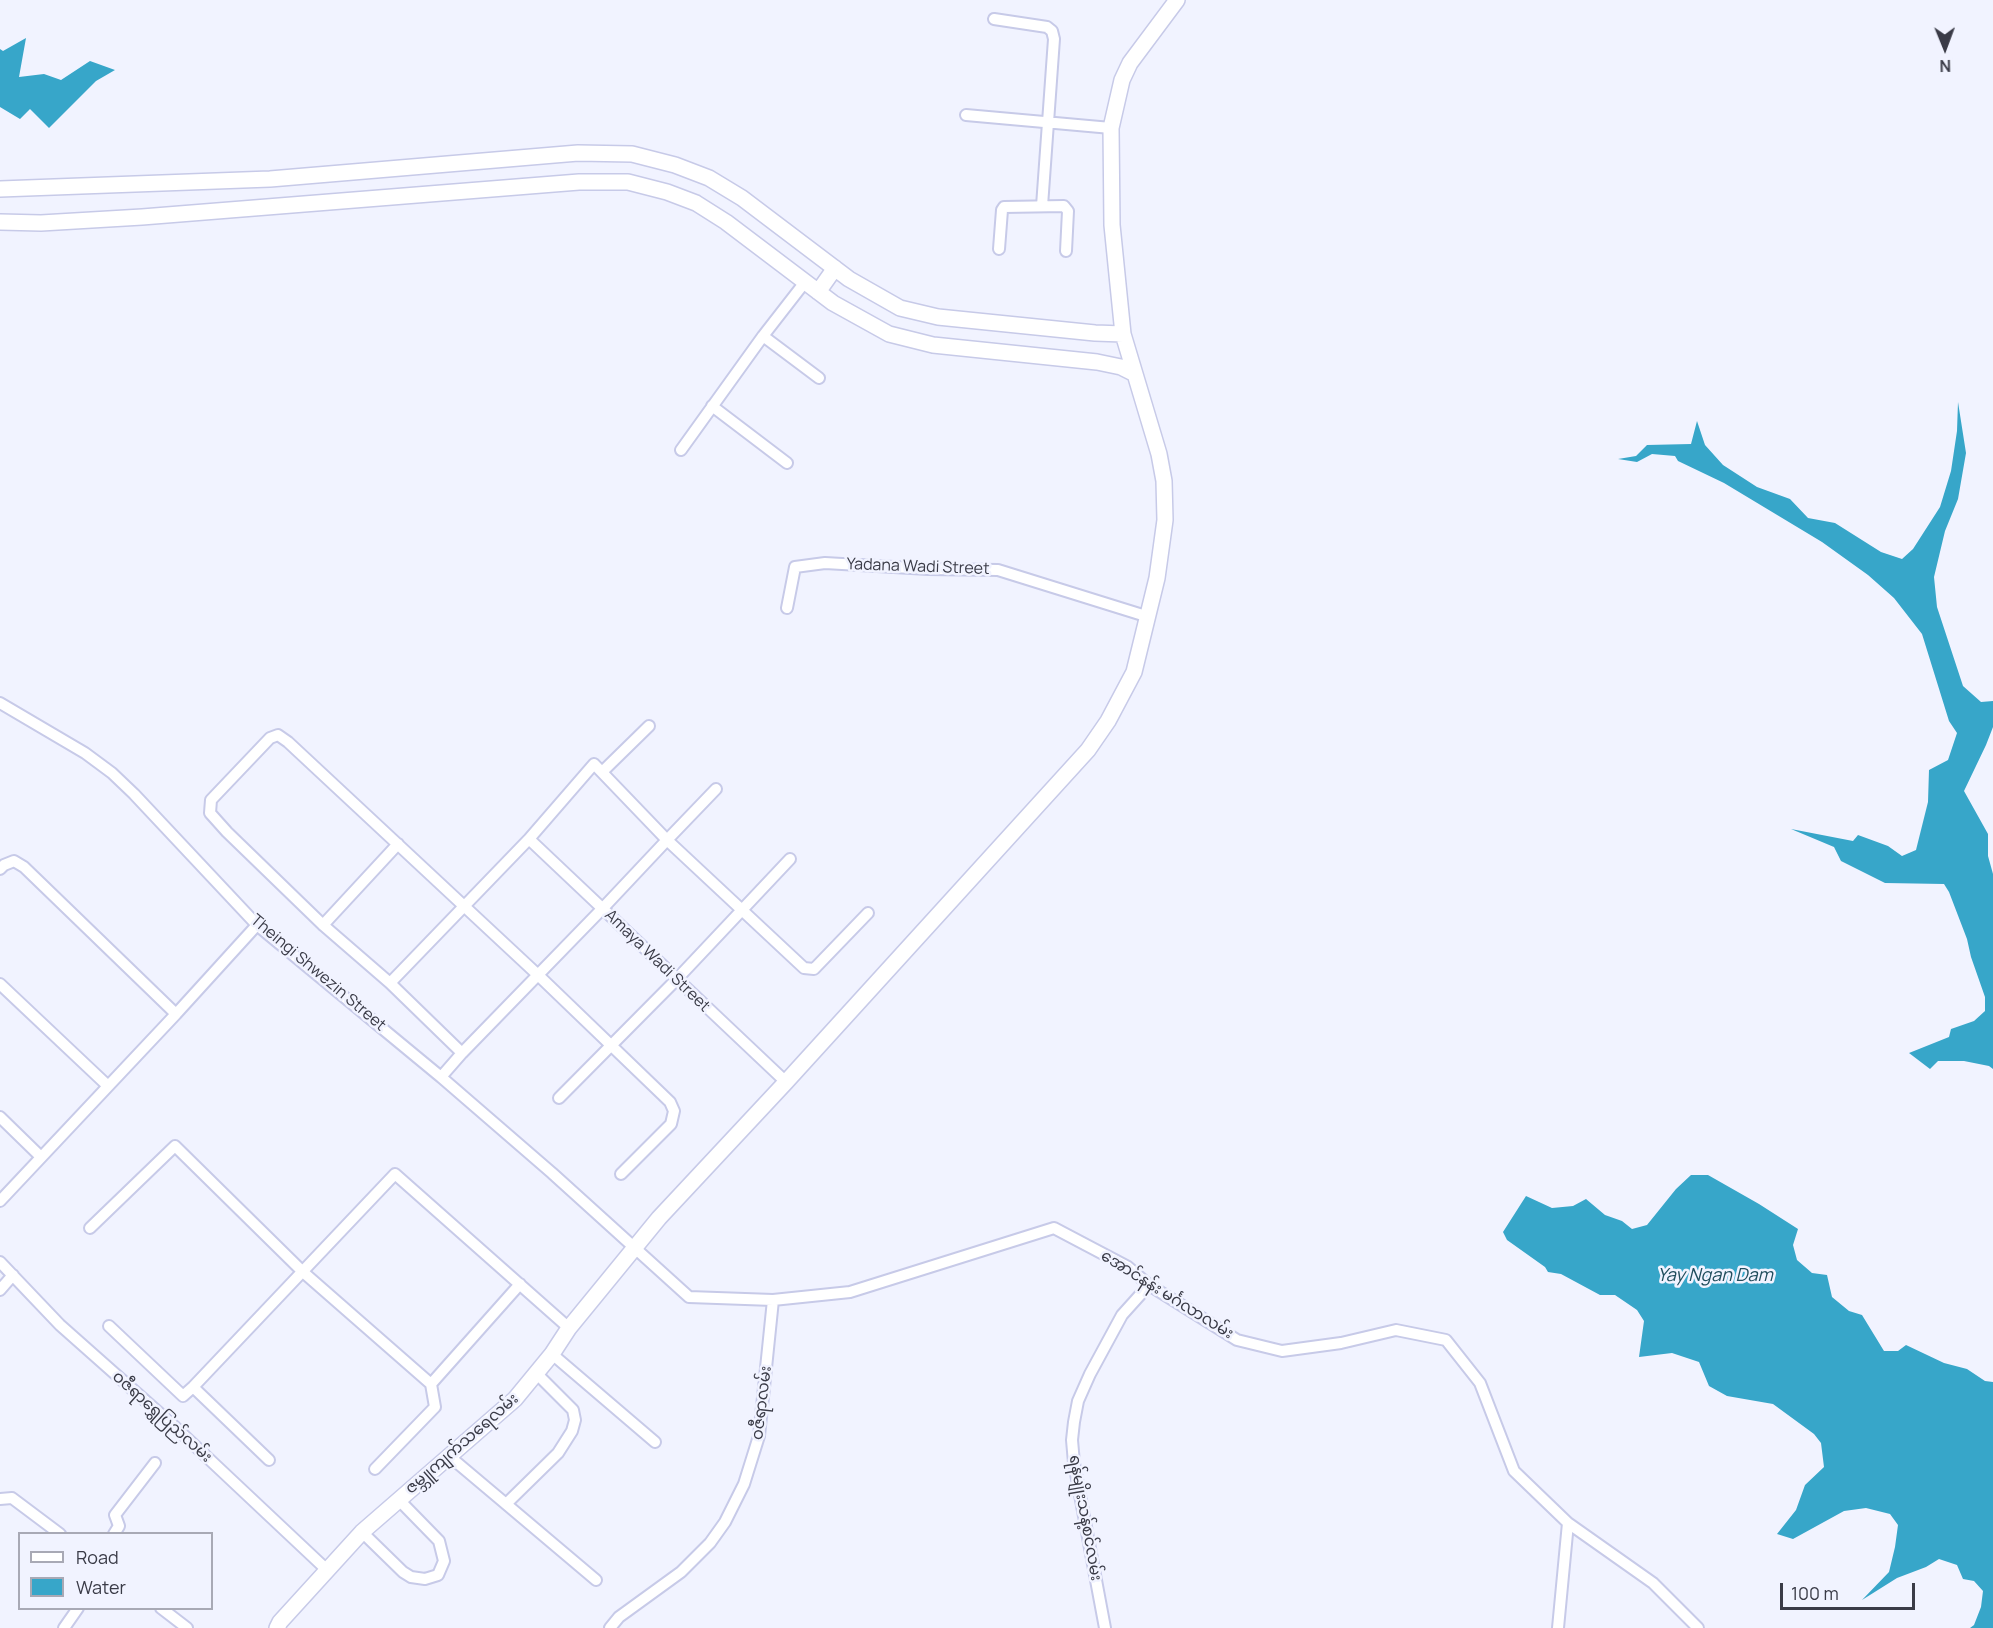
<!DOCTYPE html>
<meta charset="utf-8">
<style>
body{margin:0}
#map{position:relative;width:1993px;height:1628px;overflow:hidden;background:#f1f3ff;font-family:Manrope,sans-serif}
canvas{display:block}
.legend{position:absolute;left:18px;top:1532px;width:195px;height:78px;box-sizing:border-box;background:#f1f3ff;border:2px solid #a8a9b5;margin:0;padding:8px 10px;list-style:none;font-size:18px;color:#3a3b47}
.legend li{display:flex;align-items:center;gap:12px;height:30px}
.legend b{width:30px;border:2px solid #a8a9b5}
.north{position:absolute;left:1915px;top:18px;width:60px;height:60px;-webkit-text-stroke:4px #f1f3ff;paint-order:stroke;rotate:179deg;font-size:16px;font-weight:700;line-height:24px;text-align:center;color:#3a3b47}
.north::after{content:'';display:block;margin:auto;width:21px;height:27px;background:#3a3b47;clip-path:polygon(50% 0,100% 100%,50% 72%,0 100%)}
.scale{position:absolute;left:1780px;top:1583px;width:135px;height:27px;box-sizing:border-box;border:3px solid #3a3b47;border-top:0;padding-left:8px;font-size:18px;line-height:21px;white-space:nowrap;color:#3a3b47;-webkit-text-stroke:4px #f1f3ff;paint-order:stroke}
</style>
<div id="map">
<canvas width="1993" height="1628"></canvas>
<ul class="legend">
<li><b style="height:8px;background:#fff"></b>Road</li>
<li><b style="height:16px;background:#37a6c9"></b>Water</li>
</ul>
<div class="north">N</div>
<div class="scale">100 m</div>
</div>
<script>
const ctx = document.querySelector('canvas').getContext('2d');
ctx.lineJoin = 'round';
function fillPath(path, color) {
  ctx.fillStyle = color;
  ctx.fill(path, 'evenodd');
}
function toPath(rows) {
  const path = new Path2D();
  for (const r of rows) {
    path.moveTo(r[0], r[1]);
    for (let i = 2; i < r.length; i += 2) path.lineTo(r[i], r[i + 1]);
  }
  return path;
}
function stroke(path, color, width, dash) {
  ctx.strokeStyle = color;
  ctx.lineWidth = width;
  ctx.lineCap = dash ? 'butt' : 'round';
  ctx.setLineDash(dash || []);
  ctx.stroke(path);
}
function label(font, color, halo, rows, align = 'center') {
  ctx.font = font + ' Manrope,"Noto Sans Myanmar",sans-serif';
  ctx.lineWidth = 5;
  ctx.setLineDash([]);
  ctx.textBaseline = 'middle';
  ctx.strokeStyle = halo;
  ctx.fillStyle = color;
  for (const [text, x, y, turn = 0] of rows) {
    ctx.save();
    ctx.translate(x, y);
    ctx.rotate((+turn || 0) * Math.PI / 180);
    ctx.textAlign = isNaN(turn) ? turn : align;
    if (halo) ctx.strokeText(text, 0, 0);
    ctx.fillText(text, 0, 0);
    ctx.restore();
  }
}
const water = toPath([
 [26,38,19,77,44,74,61,80,90,61,115,70,96,81,49,128,30,109,20,119,0,107,0,49,3,51],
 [1958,402,1966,453,1958,499,1945,531,1934,577,1937,607,1963,686,1981,702,1993,701,1993,727,1986,745,1964,791,1988,834,1988,856,1993,874,1993,1069,1989,1066,1964,1061,1938,1061,1930,1069,1909,1053,1949,1037,1951,1029,1974,1021,1985,1011,1985,997,1971,957,1967,939,1949,892,1944,884,1885,883,1841,861,1834,847,1791,829,1853,841,1858,835,1888,846,1902,856,1916,850,1928,802,1929,770,1948,760,1957,733,1949,721,1922,634,1894,598,1868,575,1822,542,1724,483,1678,461,1675,456,1652,454,1637,462,1618,459,1636,456,1647,445,1691,444,1697,421,1705,445,1723,465,1757,487,1790,499,1808,518,1835,523,1881,552,1902,559,1913,549,1940,507,1951,471,1957,431],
 [1691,1175,1708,1175,1759,1204,1798,1229,1793,1245,1797,1260,1812,1273,1827,1275,1832,1297,1849,1311,1862,1315,1884,1351,1898,1351,1906,1345,1944,1363,1967,1369,1985,1381,1993,1382,1993,1628,1970,1628,1974,1625,1981,1607,1983,1591,1974,1581,1963,1579,1957,1565,1939,1559,1926,1567,1897,1578,1862,1600,1889,1572,1895,1547,1898,1525,1890,1514,1866,1508,1844,1511,1793,1539,1777,1534,1796,1510,1805,1485,1824,1467,1821,1443,1814,1434,1773,1404,1727,1396,1709,1386,1699,1362,1672,1353,1639,1357,1644,1321,1637,1310,1615,1295,1600,1295,1561,1274,1548,1272,1545,1267,1507,1240,1503,1232,1526,1196,1552,1208,1573,1206,1586,1199,1605,1215,1622,1221,1632,1229,1647,1225,1676,1189]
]);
const street = toPath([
 [994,19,1047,27,1052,31,1054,39,1042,206],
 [966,115,1111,128],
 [999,249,1002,210,1004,207,1064,206,1068,211,1066,251],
 [763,336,819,378],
 [712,406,787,463],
 [681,450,763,336,805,282],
 [787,608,795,567,825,563,928,569,998,570,1149,617],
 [0,703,85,753,112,773,134,794,257,925,441,1077,552,1173,689,1297,773,1300,850,1292,1054,1228,1128,1267,1149,1285,1237,1340,1282,1351,1341,1343,1396,1330,1446,1340,1480,1383,1514,1471,1568,1523,1653,1583,1698,1628],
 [602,772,649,726],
 [716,789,667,840,603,908,462,1053,390,983,529,839,594,764,667,840,804,968,814,969,868,913],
 [529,839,786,1082],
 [0,869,4,865,14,861,24,867,176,1014,257,925],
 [323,925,398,844],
 [390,983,323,925,227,832,210,813,211,800,270,738,278,735,288,742,538,975,670,1102,674,1111,671,1124,621,1174],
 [0,984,108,1086],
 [441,1077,462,1053],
 [559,1098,676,980,790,859],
 [0,1117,41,1157],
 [0,1201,176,1014],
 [90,1228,175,1146,303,1272,431,1384],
 [0,1262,60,1325,175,1427,327,1570],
 [0,1290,13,1275],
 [109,1326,183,1396,193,1387,395,1174,569,1328],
 [552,1354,655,1442],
 [537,1374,573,1410,575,1420,572,1431,558,1453,506,1504,596,1580],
 [193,1387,269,1460],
 [449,1456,506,1504],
 [375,1469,435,1407,431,1384,520,1284],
 [0,1499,12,1498,60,1534],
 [362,1532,403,1572,411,1577,425,1579,438,1575,444,1561,439,1541,398,1499],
 [114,1534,119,1526,115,1515,155,1463],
 [161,1608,187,1628],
 [64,1628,78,1608],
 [610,1628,619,1617,681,1572,710,1543,725,1522,744,1484,759,1436,773,1300],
 [1105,1628,1074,1463,1072,1440,1074,1422,1078,1401,1090,1374,1122,1315,1149,1285],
 [1558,1628,1568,1523]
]);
const secondary = toPath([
 [0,189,270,179,578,153,632,154,675,165,709,178,742,198,849,279,900,308,938,317,1095,333,1123,334],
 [0,222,41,223,142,217,579,182,628,182,667,192,696,203,726,222,833,303,889,334,933,345,1097,362,1121,367,1135,374],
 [818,292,835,268],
 [277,1628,280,1622,362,1532,515,1399,552,1354,569,1328,659,1218,786,1082,1088,750,1108,721,1134,672,1157,578,1165,520,1164,481,1159,454,1123,334,1112,225,1111,128,1122,80,1130,63,1177,0]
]);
const streetNames = [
 ["Yadana Wadi Street",918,567,2],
 ["Amaya Wadi Street",657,961,44],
 ["Theingi Shwezin Street",318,973,40],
 ["အောင်နန်း မင်္ဂလာလမ်း",1167,1295,32],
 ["ဝဇီရာလမ်း",762,1403,-83],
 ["ဝဇီရာရွှေပြည်လမ်း",162,1417,42],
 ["ဇမ္ဘူကျက်သရေလမ်း",462,1444,-41],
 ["ရန်မျိုးသန့်စင်လမ်း",1085,1518,80]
];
const waterNames = [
 ["Yay Ngan Dam",1715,1276]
];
fillPath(water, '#37a6c9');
stroke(street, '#c7cae8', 14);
stroke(secondary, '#c7cae8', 18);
stroke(street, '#fff', 10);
stroke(secondary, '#fff', 15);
label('16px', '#3a3b47', '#f1f3ff', streetNames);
label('italic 18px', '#214e5e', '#f1f3ff', waterNames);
</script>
